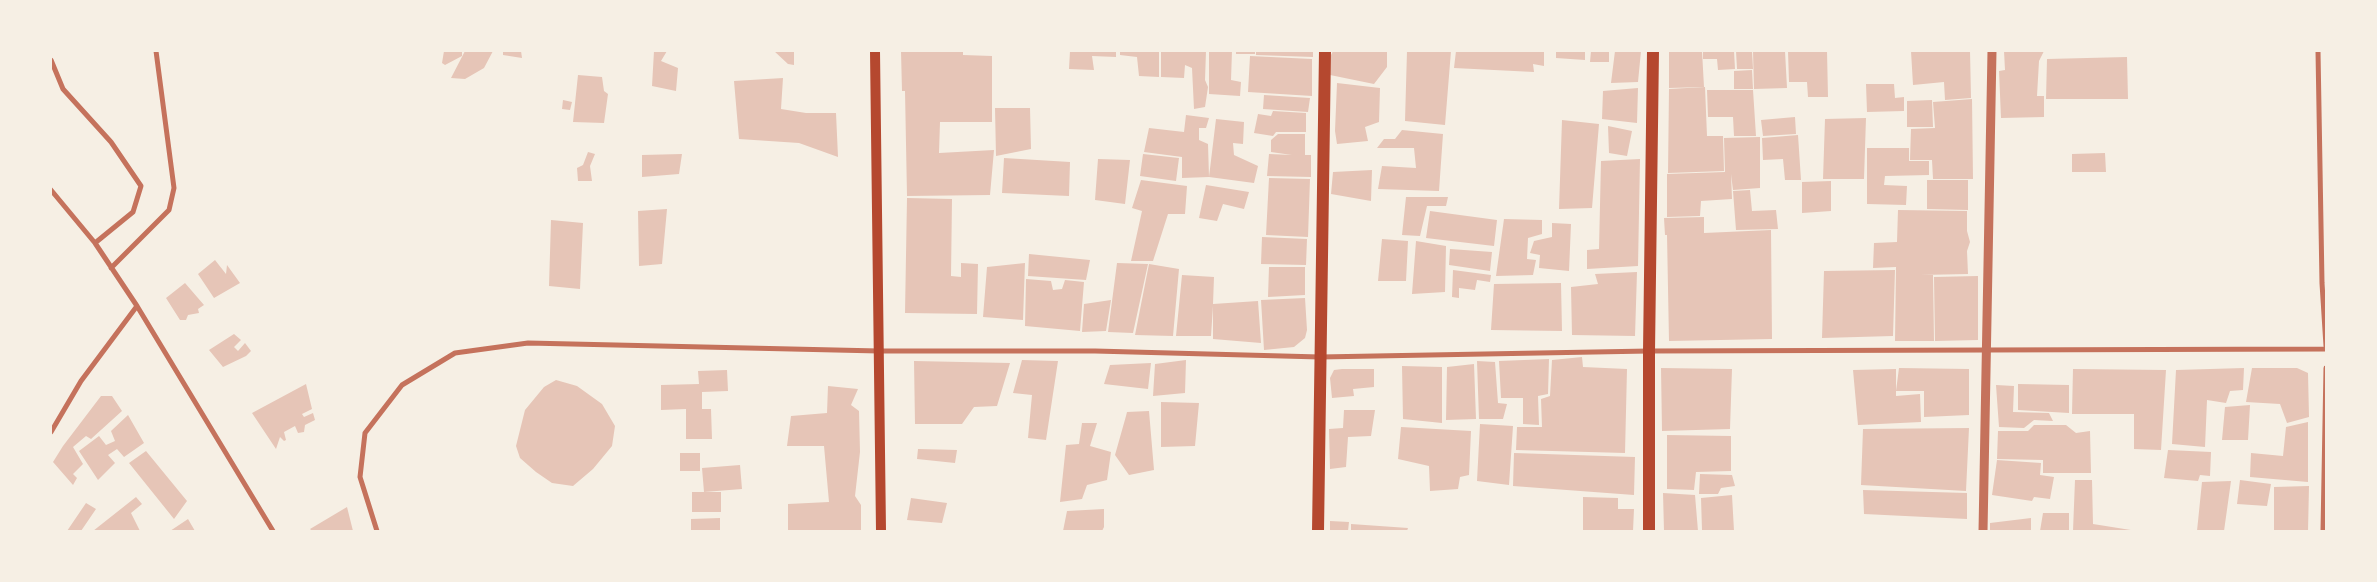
<!DOCTYPE html>
<style>
body{margin:0}
#map{position:relative;width:2377px;height:582px;overflow:hidden;background:#f6efe4;font-family:Inter,sans-serif}
canvas{display:block}
.frame{position:absolute;inset:0;border:52px solid #f6efe4;pointer-events:none}
</style>
<div id="map">
<canvas width="2377" height="582"></canvas>
<div class="frame"></div>
</div>
<script>
const ctx = document.querySelector('canvas').getContext('2d');
ctx.lineJoin = 'round';
function fillPath(path, color) {
  ctx.fillStyle = color;
  ctx.fill(path, 'evenodd');
}
function toPath(rows) {
  const path = new Path2D();
  for (const r of rows) {
    path.moveTo(r[0], r[1]);
    for (let i = 2; i < r.length; i += 2) path.lineTo(r[i], r[i + 1]);
  }
  return path;
}
function stroke(path, color, width, dash) {
  ctx.strokeStyle = color;
  ctx.lineWidth = width;
  ctx.lineCap = dash ? 'butt' : 'round';
  ctx.setLineDash(dash || []);
  ctx.stroke(path);
}
const building = toPath([
 [444,51,462,51,462,56,445,65,442,63],
 [465,51,493,51,484,68,465,79,451,78],
 [503,51,521,51,522,58,503,55],
 [654,51,667,51,661,61,678,68,676,91,652,86],
 [774,51,794,51,794,65,788,64],
 [901,51,963,51,963,55,992,56,992,122,940,122,939,153,994,150,990,195,907,196,905,91,902,91],
 [1070,51,1116,51,1116,57,1092,56,1094,70,1069,69],
 [1120,51,1159,51,1159,77,1139,76,1137,57,1120,55],
 [1161,51,1206,51,1205,80,1208,87,1205,107,1194,109,1192,68,1185,65,1184,78,1161,77],
 [1209,51,1232,51,1231,80,1241,82,1240,96,1209,94],
 [1236,51,1255,51,1255,54,1236,54],
 [1256,51,1313,51,1313,57,1256,55],
 [1333,51,1387,51,1387,67,1374,84,1330,75,1330,57],
 [1407,51,1451,51,1445,125,1405,121],
 [1456,51,1544,51,1544,66,1533,64,1534,72,1454,68],
 [1556,51,1585,51,1585,60,1556,58],
 [1591,51,1609,51,1609,62,1590,62],
 [1615,51,1641,51,1638,82,1611,83],
 [1669,51,1702,51,1704,87,1669,88],
 [1703,51,1734,51,1735,69,1718,70,1717,59,1703,59],
 [1736,51,1752,51,1753,69,1737,69],
 [1753,51,1785,51,1787,88,1754,89],
 [1788,51,1827,51,1828,97,1808,97,1807,82,1789,82],
 [1911,51,1970,51,1971,98,1945,100,1944,82,1913,85],
 [2004,51,2044,51,2039,61,2037,96,2044,96,2044,117,2001,118,1999,71,2005,70],
 [1250,56,1312,59,1312,96,1248,92],
 [2127,57,2128,99,2046,99,2047,59],
 [1752,70,1753,89,1734,89,1734,71],
 [578,75,602,77,604,91,608,94,604,123,573,122],
 [783,78,781,109,806,113,836,113,838,157,799,143,739,139,734,81],
 [1337,83,1380,88,1379,122,1365,127,1368,141,1337,144,1335,131],
 [1866,84,1894,84,1895,98,1904,97,1904,111,1867,112],
 [1705,87,1707,136,1723,136,1724,171,1668,173,1669,89],
 [1638,88,1637,123,1602,119,1603,91],
 [1707,90,1753,90,1756,136,1734,136,1733,117,1708,117],
 [1264,95,1310,98,1308,112,1263,109],
 [1972,99,1973,179,1933,179,1932,160,1910,160,1911,129,1935,128,1933,102],
 [563,100,572,102,570,110,562,109],
 [1932,100,1933,127,1907,127,1907,101],
 [995,108,1030,108,1031,149,996,156],
 [1273,111,1306,113,1306,132,1276,132,1273,136,1254,133,1258,114,1271,116],
 [1186,115,1209,118,1206,128,1199,128,1199,140,1208,144,1209,177,1182,178,1182,157,1144,152,1149,128,1184,132],
 [1795,117,1796,134,1763,136,1761,120],
 [1866,118,1864,179,1823,179,1825,119],
 [1216,119,1244,122,1243,144,1233,143,1234,155,1258,166,1254,183,1209,177],
 [1562,120,1599,124,1592,208,1559,209],
 [1608,126,1632,131,1627,156,1609,153],
 [1402,130,1443,134,1439,191,1378,189,1382,166,1416,168,1414,148,1377,148,1384,139,1395,139],
 [1278,134,1305,134,1305,155,1311,155,1311,177,1267,176,1269,154,1292,155,1271,152,1271,140],
 [1798,135,1801,180,1785,180,1783,159,1763,160,1762,138],
 [1760,137,1760,188,1733,190,1731,174,1732,199,1701,201,1700,216,1667,217,1667,174,1725,172,1724,138],
 [1867,148,1909,148,1909,161,1929,161,1929,175,1885,176,1884,185,1907,186,1906,205,1867,204],
 [588,152,595,154,590,166,592,181,578,181,577,168,583,165],
 [2105,153,2106,172,2072,172,2072,154],
 [682,154,679,174,642,177,642,155],
 [1143,154,1179,158,1176,181,1140,176],
 [1004,158,1070,162,1069,196,1002,193],
 [1098,159,1130,160,1125,204,1095,200],
 [1640,159,1638,266,1587,269,1587,250,1599,249,1601,161],
 [1372,170,1371,201,1331,194,1333,172],
 [1269,178,1310,179,1308,237,1266,235],
 [1141,180,1187,186,1185,214,1168,214,1153,261,1131,261,1142,211,1132,208],
 [1927,180,1968,180,1968,210,1927,209],
 [1831,181,1831,211,1802,213,1802,182],
 [1206,185,1249,192,1244,209,1223,204,1217,221,1199,218],
 [1750,190,1752,211,1776,210,1778,229,1736,230,1733,191],
 [1406,197,1448,197,1446,206,1427,206,1420,236,1402,235],
 [907,198,952,199,951,276,961,277,961,263,978,264,977,314,905,313],
 [667,209,662,264,639,266,638,211],
 [1898,210,1967,211,1967,231,1970,242,1967,251,1968,274,1920,275,1933,275,1934,341,1895,341,1896,267,1873,268,1874,243,1897,242],
 [1430,211,1497,220,1494,246,1426,238],
 [1704,217,1704,233,1771,230,1772,339,1669,341,1667,235,1665,235,1664,218],
 [1504,219,1542,220,1542,234,1528,238,1527,259,1536,260,1533,275,1496,276],
 [551,220,583,223,580,289,549,286],
 [1552,223,1571,224,1569,271,1539,268,1540,255,1530,253,1534,241,1552,237],
 [1262,237,1307,239,1306,265,1261,264],
 [1382,239,1408,241,1406,281,1378,281],
 [1416,241,1446,246,1445,292,1412,294],
 [1450,249,1492,252,1490,271,1449,265],
 [1029,254,1090,260,1086,280,1028,276],
 [215,260,226,274,227,265,240,283,214,298,198,274],
 [1025,263,1023,320,983,317,987,267],
 [1117,263,1148,264,1133,333,1108,332],
 [1149,264,1179,269,1173,336,1135,335],
 [1269,267,1305,267,1305,295,1268,297],
 [1453,270,1491,275,1490,282,1477,280,1475,290,1459,288,1459,298,1452,297],
 [1895,270,1893,336,1822,338,1824,271],
 [1637,272,1635,336,1572,335,1571,287,1598,284,1595,274],
 [1182,275,1214,277,1213,304,1258,301,1261,343,1213,339,1213,306,1211,336,1176,336],
 [1978,276,1978,340,1935,341,1934,277],
 [1026,279,1051,281,1053,290,1062,289,1065,280,1084,282,1080,331,1025,326],
 [185,283,204,305,198,309,199,313,188,315,186,320,180,320,166,298],
 [1561,283,1562,331,1491,330,1494,284],
 [1305,298,1307,330,1305,338,1294,347,1264,350,1261,300],
 [1111,300,1106,331,1082,332,1084,304],
 [234,334,241,340,234,347,238,351,245,343,251,351,246,356,223,367,209,350],
 [1582,357,1583,367,1627,369,1625,453,1516,450,1517,427,1542,427,1541,399,1550,396,1552,360],
 [1549,359,1548,394,1538,396,1539,425,1523,424,1523,398,1501,398,1499,361],
 [1022,360,1058,361,1046,440,1028,438,1032,395,1013,393],
 [1186,360,1185,393,1153,396,1155,364],
 [914,361,1010,363,997,406,974,407,962,424,915,424],
 [1477,361,1495,362,1498,403,1507,404,1503,419,1479,419],
 [1151,363,1148,389,1104,384,1110,365],
 [1474,364,1476,419,1446,420,1447,367],
 [1402,366,1442,367,1442,423,1403,419],
 [1661,368,1732,369,1730,429,1662,431],
 [1899,368,1969,369,1969,415,1924,417,1924,391,1896,391],
 [2244,368,2243,390,2230,391,2226,403,2207,400,2205,447,2172,444,2176,370],
 [2252,368,2297,368,2308,373,2309,417,2287,423,2280,404,2246,402],
 [1342,369,1374,369,1374,387,1353,389,1354,396,1332,398,1330,378,1334,370],
 [1896,369,1896,396,1920,394,1921,422,1858,425,1853,370],
 [2073,369,2166,370,2161,450,2134,449,2134,414,2072,414],
 [727,370,728,391,702,392,702,409,711,409,712,439,686,439,686,409,661,410,661,385,699,384,698,371],
 [556,380,577,386,602,404,615,426,612,446,593,469,573,486,552,483,536,472,520,458,516,446,525,410,544,387],
 [306,384,312,409,302,414,304,417,313,413,315,420,305,425,304,432,298,433,295,426,284,432,286,440,284,441,280,437,276,449,252,413],
 [2018,384,2069,385,2069,413,2018,410],
 [1996,385,2014,386,2013,412,2049,413,2053,421,2034,420,2024,428,1999,427],
 [828,386,858,389,851,405,859,411,860,452,855,496,861,505,861,531,788,531,788,504,829,502,824,446,787,446,791,416,827,413],
 [101,396,112,396,122,411,91,439,86,436,73,447,83,464,73,474,77,478,73,485,53,462,63,446],
 [1161,402,1199,403,1195,446,1161,447],
 [2250,405,2248,440,2222,440,2225,407],
 [1344,410,1375,410,1371,436,1348,437,1346,467,1330,469,1329,429,1343,428],
 [1149,411,1154,470,1129,475,1115,455,1126,416,1127,412],
 [128,415,144,443,124,457,117,449,108,455,115,463,98,480,79,451,99,436,106,445,115,441,111,431],
 [2308,422,2308,482,2250,477,2251,453,2283,456,2286,427],
 [1082,423,1097,423,1090,446,1111,452,1107,480,1087,485,1082,499,1060,502,1066,445,1079,444],
 [1480,424,1513,426,1509,485,1477,481],
 [2034,425,2066,425,2076,433,2090,431,2091,473,2043,473,2043,460,1997,459,1998,431,2028,431],
 [1401,427,1471,431,1469,475,1460,477,1458,489,1430,491,1429,466,1398,459],
 [1969,428,1966,491,1861,485,1863,429],
 [1667,435,1731,436,1731,471,1696,472,1694,490,1667,489],
 [918,449,957,450,955,463,917,459],
 [2168,450,2211,452,2210,476,2200,475,2198,481,2164,478],
 [146,451,187,501,174,519,129,463],
 [680,453,700,453,700,471,680,471],
 [1514,453,1635,457,1634,495,1513,486],
 [1997,460,2041,463,2040,475,2054,477,2050,499,2034,497,2032,501,1992,495],
 [740,465,742,489,704,492,702,468],
 [1700,474,1732,475,1735,486,1721,488,1718,494,1699,494],
 [2075,480,2092,480,2093,524,2137,531,2073,531],
 [2240,480,2271,484,2267,506,2237,504],
 [2231,481,2224,531,2197,531,2202,482],
 [2309,486,2308,531,2274,531,2274,487],
 [1863,490,1967,493,1967,519,1864,514],
 [692,492,721,492,721,512,692,512],
 [1663,493,1695,495,1698,531,1664,531],
 [1732,495,1734,531,1702,530,1701,498],
 [136,497,142,504,131,513,140,531,93,531],
 [1583,497,1618,498,1618,509,1634,509,1633,531,1583,531],
 [911,498,947,503,942,523,907,520],
 [86,503,96,509,81,531,67,531],
 [347,507,353,531,312,531,310,529],
 [1104,509,1104,527,1102,531,1063,531,1067,511],
 [2043,513,2069,513,2069,531,2040,531],
 [720,518,720,531,691,531,691,519],
 [2031,518,2031,531,1990,531,1990,523],
 [188,519,195,531,170,531],
 [1330,521,1349,522,1348,531,1330,531],
 [1351,524,1408,528,1407,531,1351,531]
]);
const minor = toPath([
 [2318,51,2322,283,2326,346],
 [51,60,63,89,111,142,141,186,133,212,95,243],
 [51,190,95,243,137,306,273,531],
 [111,268,169,210,174,188,156,51],
 [51,432,81,381,137,306],
 [377,531,360,477,365,433,402,385,455,353,528,343,879,351,1095,351,1320,357,1649,351,2326,349],
 [2323,531,2326,368]
]);
const tertiary = toPath([
 [1983,531,1992,51]
]);
const secondary = toPath([
 [875,51,881,531]
]);
const primary = toPath([
 [1318,531,1325,51],
 [1649,531,1649,351,1653,51]
]);
fillPath(building, '#e6c5b7');
stroke(minor, '#c5725c', 5);
stroke(tertiary, '#c5725c', 9);
stroke(secondary, '#b5482f', 10);
stroke(primary, '#b5482f', 12);
</script>
